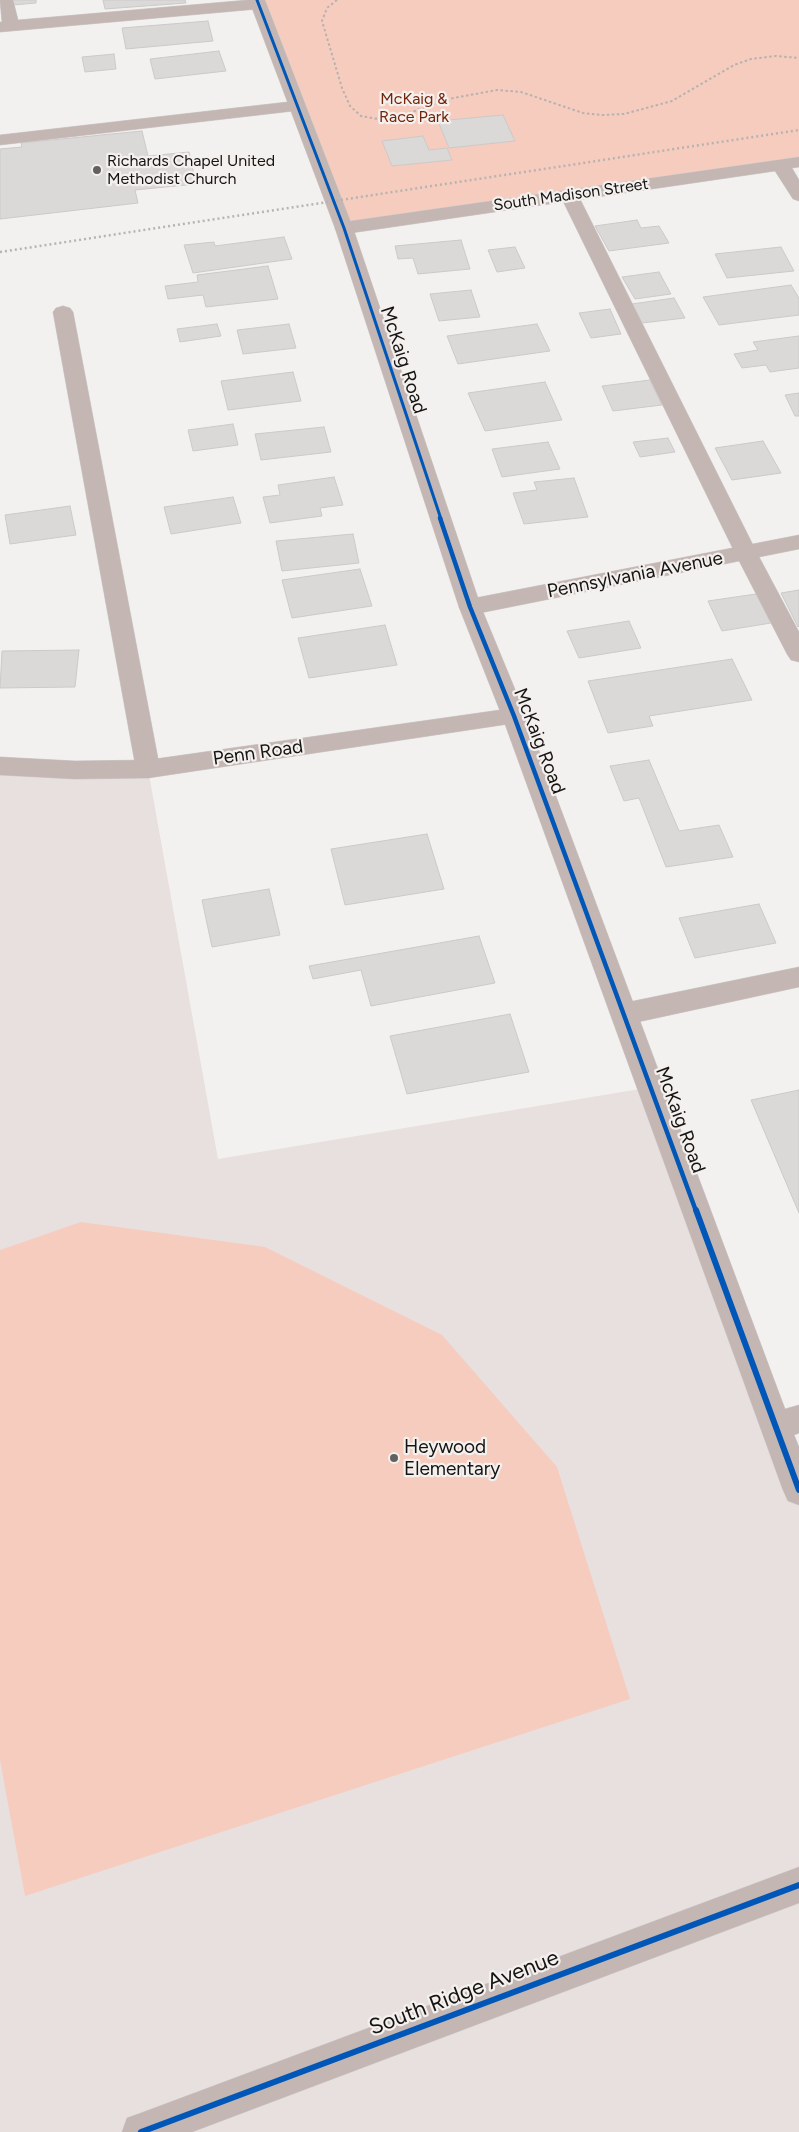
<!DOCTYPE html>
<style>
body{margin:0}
canvas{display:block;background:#f3f1ef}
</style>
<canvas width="799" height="2132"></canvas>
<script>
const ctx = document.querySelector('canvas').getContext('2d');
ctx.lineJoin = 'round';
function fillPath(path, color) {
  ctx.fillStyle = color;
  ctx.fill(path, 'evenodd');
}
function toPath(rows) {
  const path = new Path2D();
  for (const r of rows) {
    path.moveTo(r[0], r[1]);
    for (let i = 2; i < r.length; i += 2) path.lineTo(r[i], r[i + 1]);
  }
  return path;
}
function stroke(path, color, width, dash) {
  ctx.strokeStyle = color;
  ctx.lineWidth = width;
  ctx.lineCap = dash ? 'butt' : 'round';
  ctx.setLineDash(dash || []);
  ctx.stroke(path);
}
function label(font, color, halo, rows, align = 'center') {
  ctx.font = font + ' Figtree,sans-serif';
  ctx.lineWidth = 4.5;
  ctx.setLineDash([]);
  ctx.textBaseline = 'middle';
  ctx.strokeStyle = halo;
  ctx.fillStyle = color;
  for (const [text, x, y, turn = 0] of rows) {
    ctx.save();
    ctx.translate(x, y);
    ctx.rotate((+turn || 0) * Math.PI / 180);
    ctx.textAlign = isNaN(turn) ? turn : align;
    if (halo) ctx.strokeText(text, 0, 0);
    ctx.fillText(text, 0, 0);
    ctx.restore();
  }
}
const built = toPath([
 [0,766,148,769,218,1159,652,1087,799,1490,799,2132,0,2132]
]);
const green = toPath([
 [257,0,799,0,799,164,344,228],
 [81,1222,265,1247,442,1335,557,1467,630,1699,25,1896,0,1760,0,1250]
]);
const building = toPath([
 [12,0,36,0,36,3,13,5,12,0],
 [103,0,185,0,186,3,105,9,103,0],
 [208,21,213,41,126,49,122,28,208,21],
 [219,51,226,71,155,79,150,59,219,51],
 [114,54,116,69,85,72,82,57,114,54],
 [503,115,515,141,449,148,438,121,503,115],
 [142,131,148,156,189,152,196,184,135,190,138,203,0,219,0,149,22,147,21,143,142,131],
 [423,136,429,150,447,148,452,160,392,166,382,141,423,136],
 [637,220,641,228,659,226,669,243,609,251,595,226,637,220],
 [284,237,292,259,193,273,184,245,214,242,215,246,284,237],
 [461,240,470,269,418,274,413,258,398,259,395,246,461,240],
 [515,247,525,268,497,272,488,250,515,247],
 [781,247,794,271,727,278,715,254,781,247],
 [268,266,278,299,206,307,203,295,168,299,165,286,198,282,197,275,268,266],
 [659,272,671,294,635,299,622,277,659,272],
 [791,285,799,298,799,315,719,325,703,297,791,285],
 [471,290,480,317,439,321,430,294,471,290],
 [674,298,685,318,642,323,632,304,674,298],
 [610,309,621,334,591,338,579,313,610,309],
 [217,324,221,336,180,342,177,329,217,324],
 [289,324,296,348,243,354,237,330,289,324],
 [537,324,550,351,458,364,447,336,537,324],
 [799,336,799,368,770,372,766,365,742,368,734,354,758,350,753,342,799,336],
 [293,372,301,401,228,410,221,381,293,372],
 [650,380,662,405,613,411,602,386,650,380],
 [545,382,562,420,485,431,468,393,545,382],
 [799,393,799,416,795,416,785,395,799,393],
 [233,424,238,445,193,451,188,430,233,424],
 [324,427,331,452,261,460,255,434,324,427],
 [668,438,675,452,640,457,633,442,668,438],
 [763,441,781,473,732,480,715,448,763,441],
 [548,442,560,469,502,477,492,449,548,442],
 [334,477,343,505,320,508,322,516,270,523,263,497,280,495,278,485,334,477],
 [574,478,588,517,524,524,513,493,537,490,534,482,574,478],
 [233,497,241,523,171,534,164,507,233,497],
 [70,506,76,535,10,544,5,515,70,506],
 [353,534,359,563,282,571,276,541,353,534],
 [360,569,372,606,292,618,282,580,360,569],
 [799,590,799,626,798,627,781,593,799,590],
 [756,594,771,623,722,631,708,601,756,594],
 [629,621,641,648,579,658,567,631,629,621],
 [385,625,397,665,309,678,298,638,385,625],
 [79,650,75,687,0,688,2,651,79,650],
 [732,659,752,700,649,716,653,726,608,733,588,681,732,659],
 [649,760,679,831,719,825,733,857,666,867,639,798,624,801,610,766,649,760],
 [427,834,444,889,345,905,331,849,427,834],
 [269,889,280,935,212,947,202,900,269,889],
 [759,904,776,943,695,958,679,918,759,904],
 [479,936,495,983,371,1006,361,970,313,979,309,966,479,936],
 [510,1014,529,1072,407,1094,390,1036,510,1014],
 [799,1090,799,1213,751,1100,799,1090]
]);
const path = toPath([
 [337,0,327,8,322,21,342,88,350,106,361,116,378,119,398,117,448,99,497,90,521,92,583,113,602,115,624,114,672,101,734,65,751,59,776,56,799,58]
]);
const service = toPath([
 [0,0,13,0,18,20,248,0,262,0,266,4,264,7,258,9,0,32,0,22,2,22,0,0],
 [296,101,302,102,305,106,302,110,0,145,0,135,296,101],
 [569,189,575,191,578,195,757,553,799,632,799,662,791,660,787,654,735,553,560,195,563,191,569,189],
 [63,306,70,308,73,312,160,769,157,775,148,778,139,775,136,769,53,312,56,308,63,306],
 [799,967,799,987,624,1025,614,1022,611,1014,614,1006,624,1003,799,967]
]);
const minor = toPath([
 [799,157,799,167,792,168,799,180,799,201,793,199,775,171,344,234,337,232,335,228,337,224,344,222,799,157],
 [799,535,799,549,470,615,462,612,459,607,462,602,470,599,799,535],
 [514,708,522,710,526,716,522,722,148,778,75,779,0,775,0,757,75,761,148,760,514,708],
 [799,1867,799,1903,192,2132,122,2132,127,2118,141,2113,799,1867]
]);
const tertiary = toPath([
 [249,0,265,0,353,228,481,607,526,716,785,1409,799,1405,799,1433,794,1435,799,1447,799,1505,788,1501,783,1490,502,716,459,607,335,228,249,0]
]);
const rail = toPath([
 [0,252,799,130]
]);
const cyclewayFar2 = toPath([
 [257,0,344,228,441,519]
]);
const cyclewayFar1 = toPath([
 [440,518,470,607,514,716,696,1211]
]);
const cycleway = toPath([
 [696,1210,799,1490],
 [141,2132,799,1885]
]);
const markers = [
 [97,170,5,"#636160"],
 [394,1458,5,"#636160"]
];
const farParknames = [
 ["McKaig &",414,99],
 ["Race Park",414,117]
];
const farPoinames = [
 ["Richards Chapel United",107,161],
 ["Methodist Church",107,179]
];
const farStreetnames = [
 ["South Madison Street",571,195,-8]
];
const streetNames = [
 ["McKaig Road",403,360,72],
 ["Pennsylvania Avenue",635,575,-11],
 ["McKaig Road",539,741,69],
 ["Penn Road",258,753,-8],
 ["McKaig Road",680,1120,70]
];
const poiNames = [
 ["Heywood",404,1447],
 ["Elementary",404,1469]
];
const nearStreetnames = [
 ["South Ridge Avenue",464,1993,-21]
];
fillPath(built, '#e8e0de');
fillPath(green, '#f6ccbf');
fillPath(building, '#dbd9d8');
stroke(building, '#cccac9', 1);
stroke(service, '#cfcecd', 1);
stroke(minor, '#cfcecd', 1);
stroke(tertiary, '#cfcecd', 1);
stroke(path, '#b9b1ae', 2, [2.5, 2.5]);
fillPath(service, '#c3b6b3');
fillPath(minor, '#c3b6b3');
fillPath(tertiary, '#c3b6b3');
stroke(rail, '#b8b3b0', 2.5, [2, 3]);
stroke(cyclewayFar2, '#0057b8', 3);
stroke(cyclewayFar1, '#0057b8', 4.5);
stroke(cycleway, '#0057b8', 6);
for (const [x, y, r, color] of markers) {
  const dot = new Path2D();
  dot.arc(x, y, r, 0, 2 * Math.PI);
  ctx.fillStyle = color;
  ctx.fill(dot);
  stroke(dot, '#f4f0ee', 2);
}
label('16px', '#74240a', '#f4f0ee', farParknames);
label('16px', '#151413', '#f4f0ee', farPoinames, 'left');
label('16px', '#151413', '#f4f0ee', farStreetnames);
label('19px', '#151413', '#f4f0ee', streetNames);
label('19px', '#151413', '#f4f0ee', poiNames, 'left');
label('22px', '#151413', '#f4f0ee', nearStreetnames);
</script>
